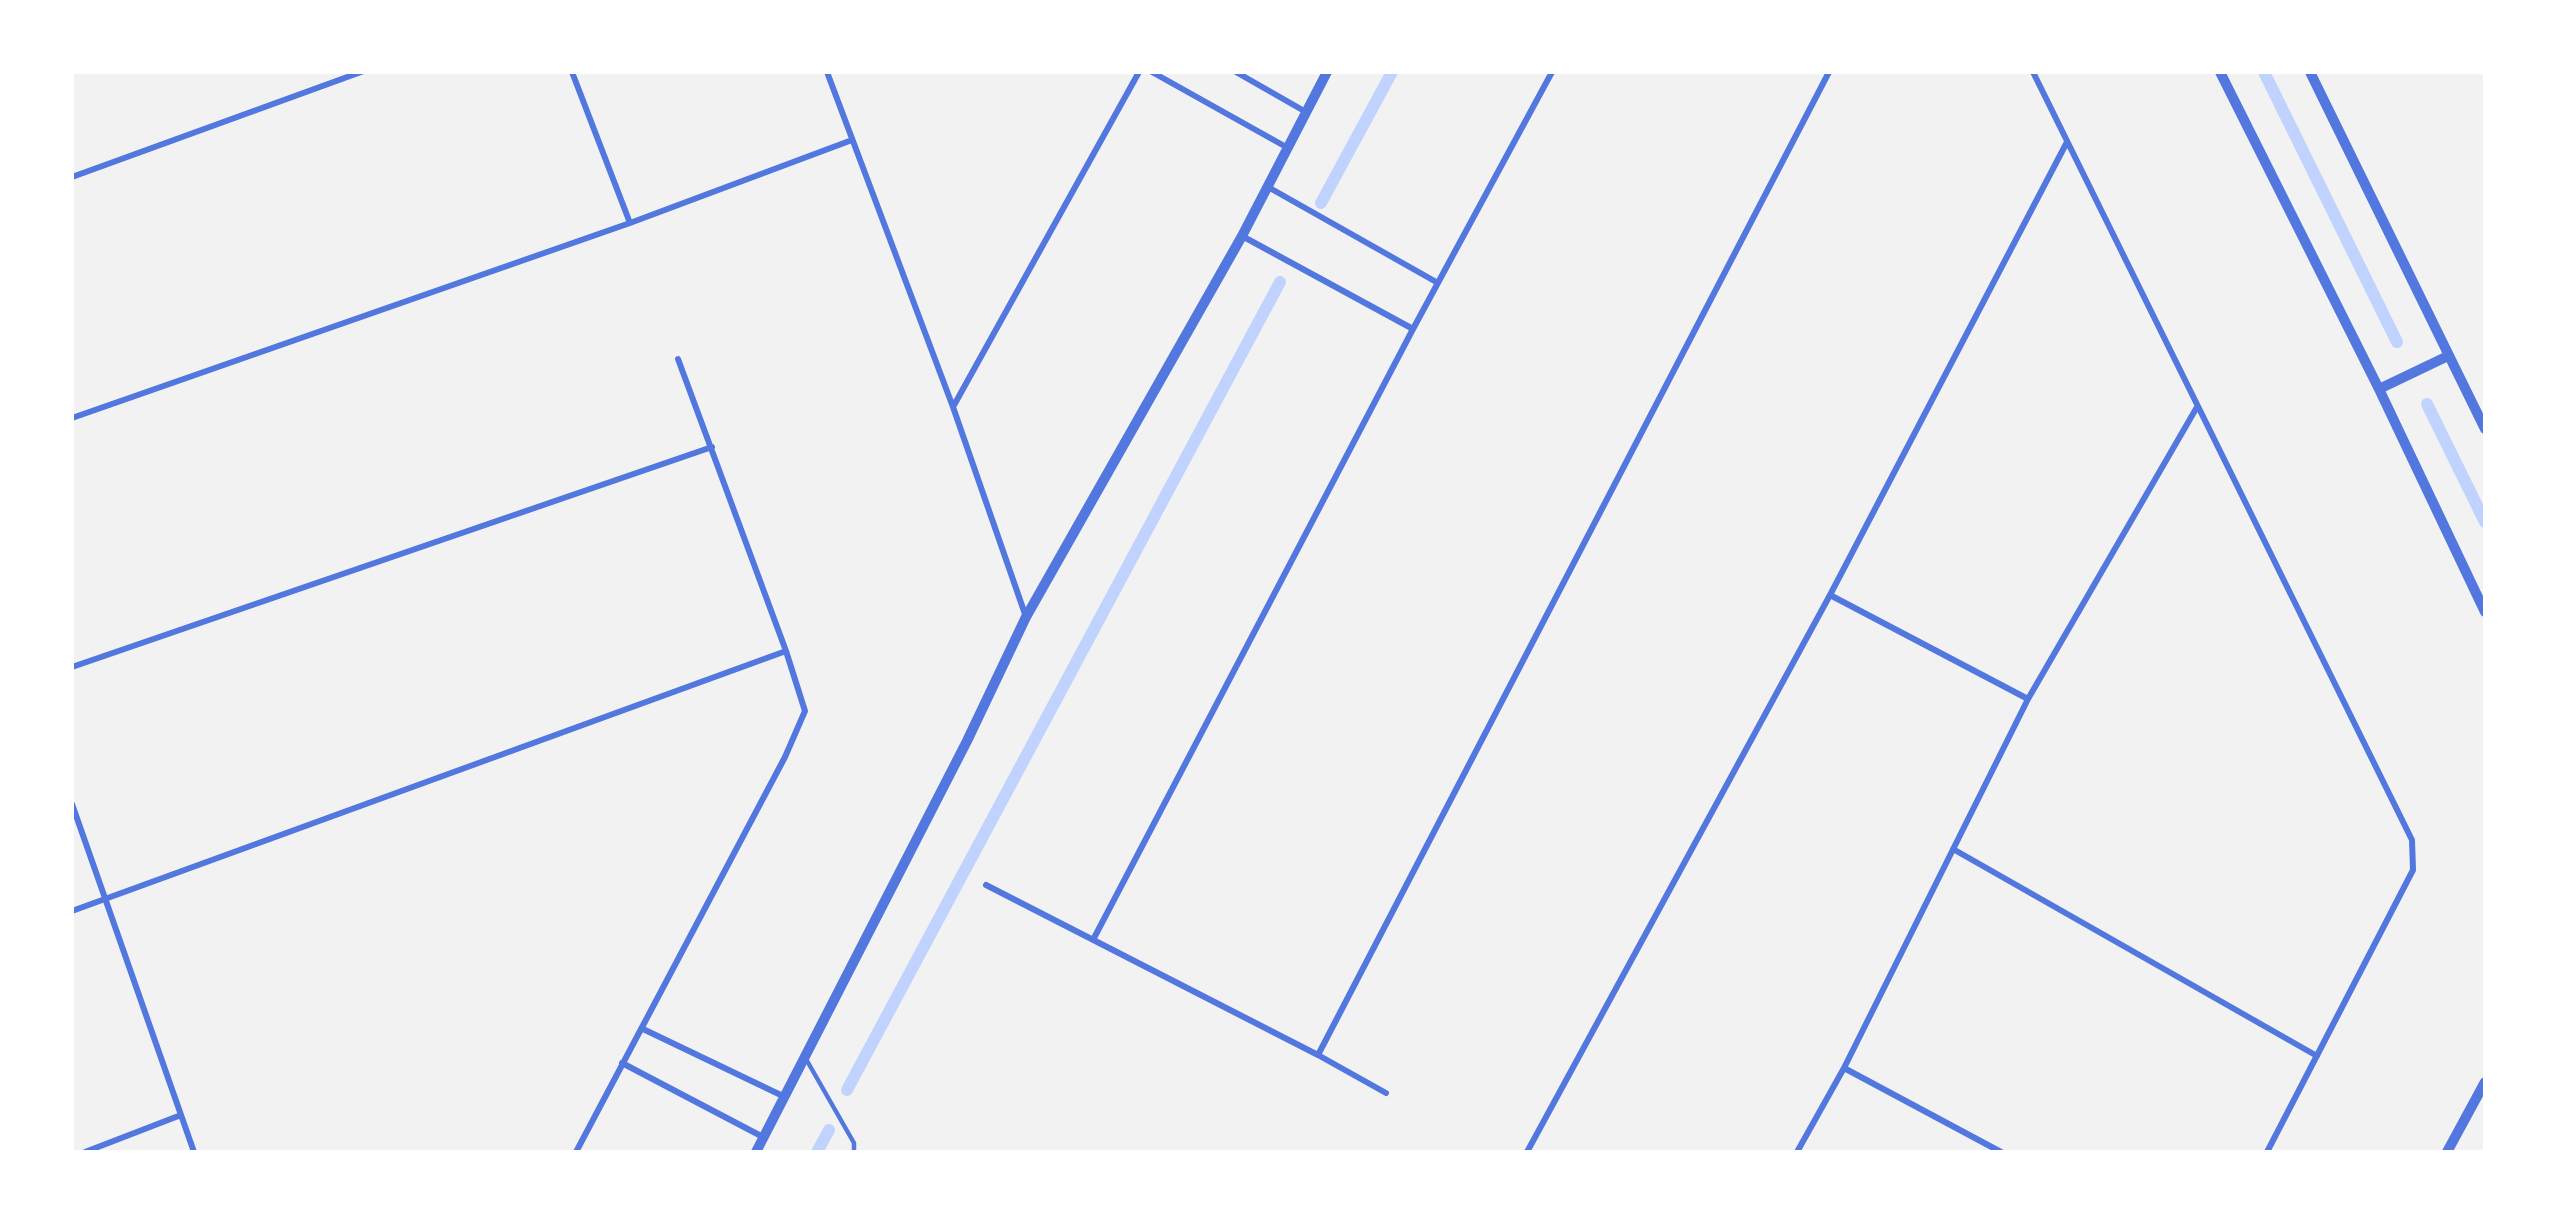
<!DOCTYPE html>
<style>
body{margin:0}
#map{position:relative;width:2557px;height:1224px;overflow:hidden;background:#f2f2f2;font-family:"Nunito Sans",sans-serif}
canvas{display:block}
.frame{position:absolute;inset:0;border:74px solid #fff;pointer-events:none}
</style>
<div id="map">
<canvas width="2557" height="1224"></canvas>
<div class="frame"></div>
</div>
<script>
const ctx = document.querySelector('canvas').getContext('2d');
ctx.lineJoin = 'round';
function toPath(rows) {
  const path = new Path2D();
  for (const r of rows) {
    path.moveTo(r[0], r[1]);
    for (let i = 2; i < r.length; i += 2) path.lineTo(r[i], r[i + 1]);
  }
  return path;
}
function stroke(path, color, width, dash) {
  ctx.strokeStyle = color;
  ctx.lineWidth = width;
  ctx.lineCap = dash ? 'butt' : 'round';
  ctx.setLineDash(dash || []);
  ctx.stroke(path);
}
const stream = toPath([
 [2264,72,2397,342],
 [1321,203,1392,72],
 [2427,404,2485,522],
 [847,1090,1280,282],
 [817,1152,829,1130]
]);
const service = toPath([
 [806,1059,854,1143,854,1152]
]);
const minor = toPath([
 [572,72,630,223],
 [827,72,953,407,1026,617],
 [1152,72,1288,148],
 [1236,72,1306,112],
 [2033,72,2412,840,2413,870,2267,1152],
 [72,177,361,72],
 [1268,187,1438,283],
 [1242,236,1413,329],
 [953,407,1139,72],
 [72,418,630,223,852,140],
 [1830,595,2028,699],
 [72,667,712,447],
 [72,804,194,1152],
 [1953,849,2317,1056],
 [986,885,1318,1055,1386,1093],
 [72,911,786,651],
 [1094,938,1413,329,1552,72],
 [643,1029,785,1097],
 [1318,1055,1829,72],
 [622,1063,763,1137],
 [1844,1068,2001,1152],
 [85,1152,181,1115],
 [576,1152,785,757,805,711,786,651,678,359],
 [1527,1152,1830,595,2067,142],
 [1797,1152,1844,1068,2028,699,2197,407]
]);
const tertiary = toPath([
 [2220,72,2379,389,2485,612],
 [2310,72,2485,429],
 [2379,389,2448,356],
 [756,1152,967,741,1026,617,1242,236,1327,72],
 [2447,1152,2485,1082]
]);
stroke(stream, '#bfd3fe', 12);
stroke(service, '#5277de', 4.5);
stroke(minor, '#5277de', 6);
stroke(tertiary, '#5277de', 10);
</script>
